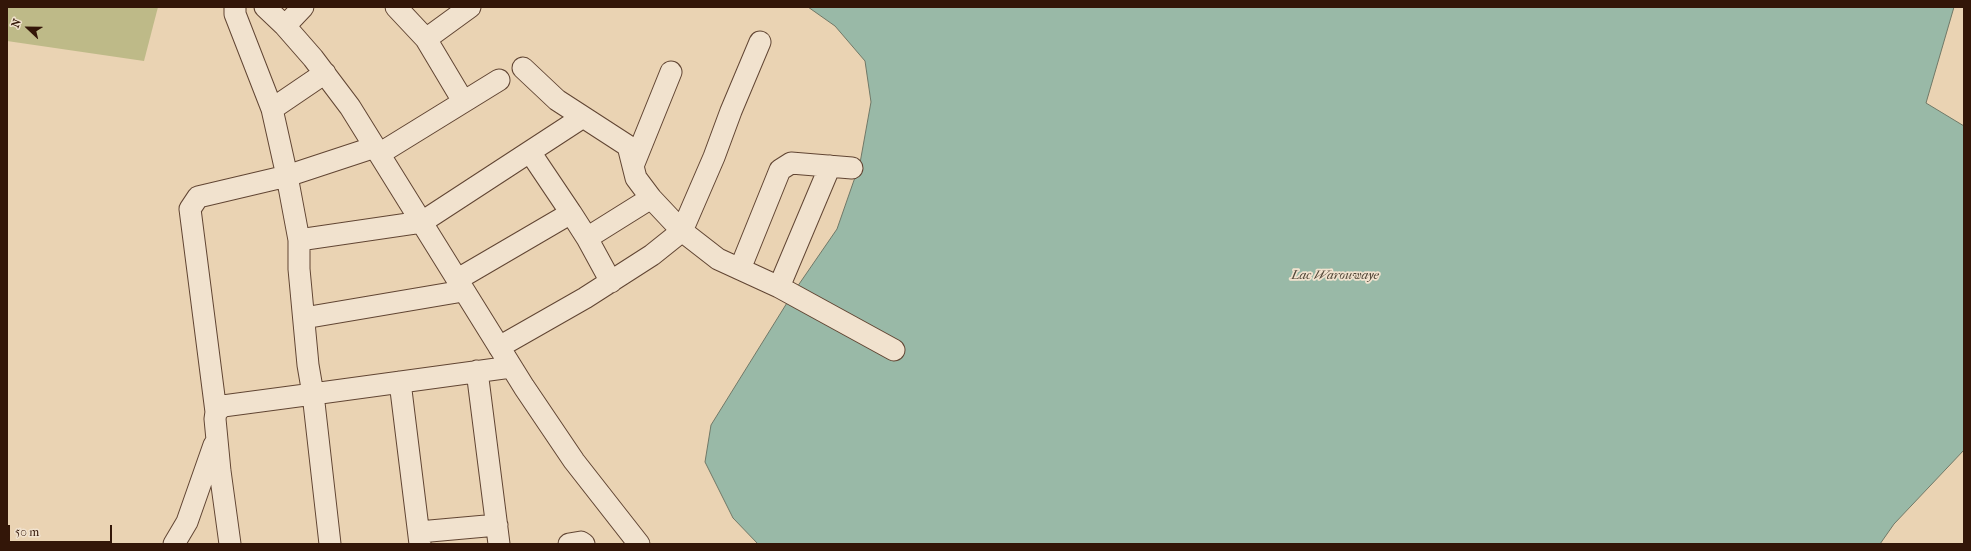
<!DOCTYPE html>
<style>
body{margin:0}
#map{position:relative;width:1971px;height:551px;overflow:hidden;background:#ead3b3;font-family:"IM FELL French Canon",serif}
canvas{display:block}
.frame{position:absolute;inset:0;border:8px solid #331608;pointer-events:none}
.north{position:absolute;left:8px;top:8px;width:40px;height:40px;-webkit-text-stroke:3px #f1e2ce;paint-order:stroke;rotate:292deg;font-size:11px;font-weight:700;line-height:16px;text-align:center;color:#331608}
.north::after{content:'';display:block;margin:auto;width:14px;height:18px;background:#331608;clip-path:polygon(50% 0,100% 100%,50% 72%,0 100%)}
.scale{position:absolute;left:8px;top:525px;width:104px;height:18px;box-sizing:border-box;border:2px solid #331608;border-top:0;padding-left:5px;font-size:12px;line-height:14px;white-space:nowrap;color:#331608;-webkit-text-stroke:3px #f1e2ce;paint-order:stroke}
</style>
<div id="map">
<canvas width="1971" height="551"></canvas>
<div class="frame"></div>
<div class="north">N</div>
<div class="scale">50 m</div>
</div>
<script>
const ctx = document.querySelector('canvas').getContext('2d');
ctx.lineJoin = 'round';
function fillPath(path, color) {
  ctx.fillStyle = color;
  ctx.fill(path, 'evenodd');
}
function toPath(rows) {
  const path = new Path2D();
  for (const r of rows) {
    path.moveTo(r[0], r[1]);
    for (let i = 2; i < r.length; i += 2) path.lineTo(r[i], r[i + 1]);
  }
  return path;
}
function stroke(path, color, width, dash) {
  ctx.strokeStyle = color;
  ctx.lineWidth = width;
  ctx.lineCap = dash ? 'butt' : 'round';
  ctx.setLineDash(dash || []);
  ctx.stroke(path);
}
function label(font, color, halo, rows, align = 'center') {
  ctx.font = font + ' "IM FELL French Canon",serif';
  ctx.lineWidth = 3.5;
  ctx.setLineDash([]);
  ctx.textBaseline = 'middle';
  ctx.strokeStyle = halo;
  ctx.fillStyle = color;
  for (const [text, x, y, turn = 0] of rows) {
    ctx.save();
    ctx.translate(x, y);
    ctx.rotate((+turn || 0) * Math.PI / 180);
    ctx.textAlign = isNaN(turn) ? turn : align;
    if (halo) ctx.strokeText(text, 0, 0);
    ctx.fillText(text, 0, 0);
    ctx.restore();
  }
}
const green = toPath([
 [7,7,158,7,144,61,7,41]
]);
const water = toPath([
 [808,7,1954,7,1926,103,1964,126,1964,450,1894,524,1880,544,758,544,733,518,705,462,711,425,795,290,837,229,860,163,871,102,865,61,835,26,808,7]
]);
const minor = toPath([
 [265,7,285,26,313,58,350,107,524,387,574,461,639,544],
 [396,7,426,39,463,101],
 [285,26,303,7],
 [426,39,470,7],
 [760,42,731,111,714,157,682,231,718,259,779,287,894,350],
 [272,109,325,73],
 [530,152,571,213],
 [379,154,499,80],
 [633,166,671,72],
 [587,238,611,282],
 [299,240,422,222,583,117],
 [740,269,780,170,791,163,852,168],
 [458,279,571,213,587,238,651,198],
 [779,287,830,166],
 [304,318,463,291],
 [499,347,585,298,652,255,682,231,651,198,636,178,628,146,557,100,523,68],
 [477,371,499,544],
 [400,382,420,544],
 [216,412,190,209,198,197,287,176,375,147],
 [419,532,497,525],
 [174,544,187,522,214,445],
 [230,544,220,471,215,419,216,412,223,406,313,394,308,365,299,269,299,240,287,176,272,109,235,14,235,7],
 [330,544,313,394,511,367],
 [569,544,581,542,584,544]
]);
const waterNames = [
 ["Lac Warouwaye",1335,276]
];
fillPath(green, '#beba88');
fillPath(water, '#99b9a7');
stroke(water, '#707867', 1);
stroke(minor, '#614533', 23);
stroke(minor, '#f1e2ce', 21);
label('italic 13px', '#524738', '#f1e2ce', waterNames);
</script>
